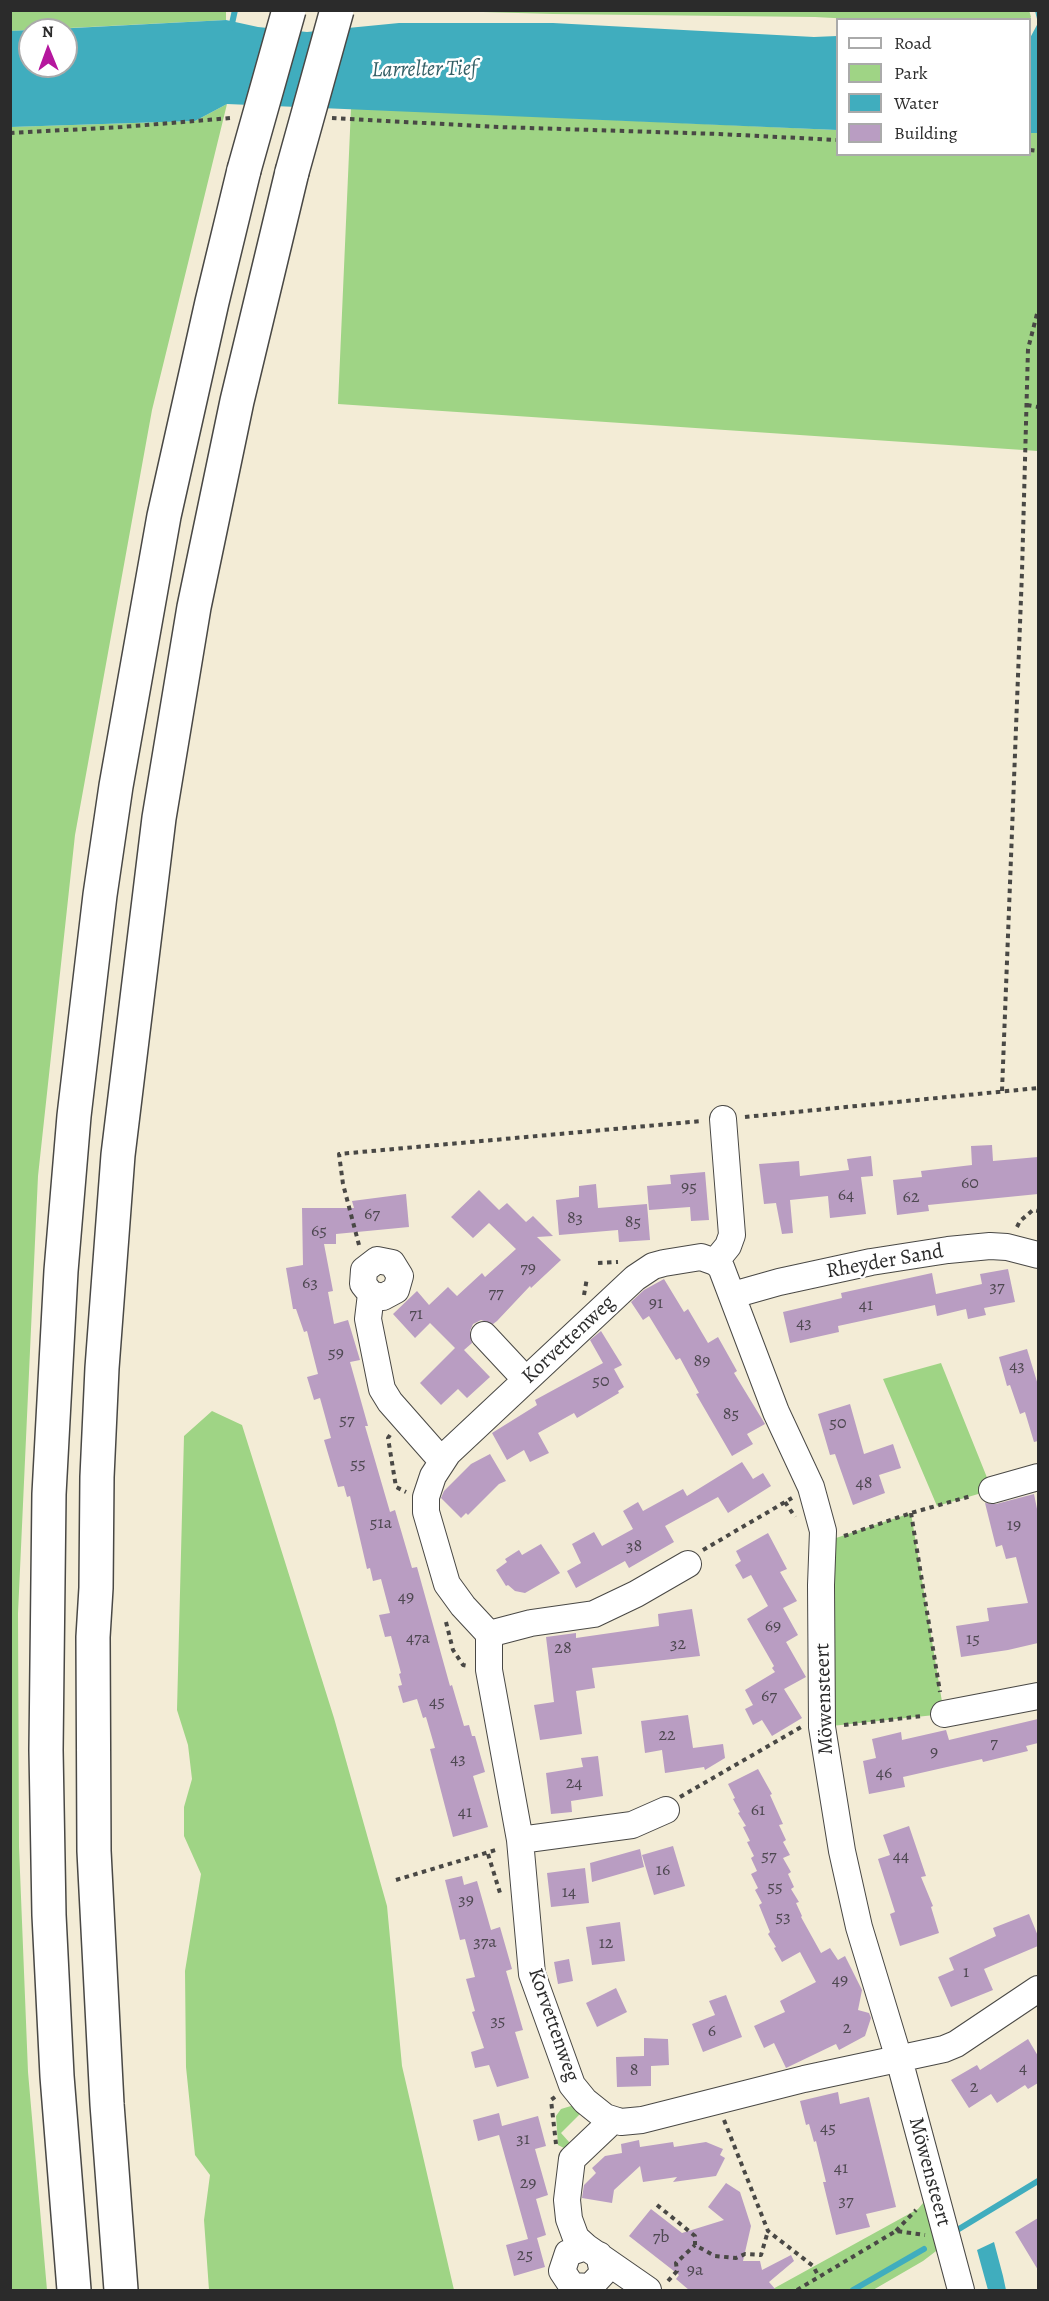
<!DOCTYPE html>
<meta charset="utf-8">
<style>
body{margin:0}
#map{position:relative;width:1049px;height:2301px;overflow:hidden;background:#f3ecd6;font-family:Alegreya,serif}
canvas{display:block}
.frame{position:absolute;inset:0;border:12px solid #2b2b2b;pointer-events:none}
.legend{position:absolute;left:836px;top:18px;width:195px;height:138px;box-sizing:border-box;background:#fff;border:2px solid #aaa;margin:0;padding:8px 10px;list-style:none;font-size:18px;color:#2b2b2b}
.legend li{display:flex;align-items:center;gap:12px;height:30px}
.legend b{width:30px;border:2px solid #aaa}
.north{position:absolute;left:18px;top:18px;width:60px;height:60px;box-sizing:border-box;background:#fff;border:2px solid #aaa;border-radius:50%;rotate:359deg;font-size:16px;font-weight:700;line-height:24px;text-align:center;color:#2b2b2b}
.north::after{content:'';display:block;margin:auto;width:21px;height:27px;background:#b5179e;clip-path:polygon(50% 0,100% 100%,50% 72%,0 100%)}
</style>
<div id="map">
<canvas width="1049" height="2301"></canvas>
<div class="frame"></div>
<ul class="legend">
<li><b style="height:8px;background:#fff"></b>Road</li>
<li><b style="height:16px;background:#9fd485"></b>Park</li>
<li><b style="height:16px;background:#40adbe"></b>Water</li>
<li><b style="height:16px;background:#b99dc2"></b>Building</li>
</ul>
<div class="north">N</div>
</div>
<script>
const ctx = document.querySelector('canvas').getContext('2d');
ctx.lineJoin = 'round';
function fillPath(path, color) {
  ctx.fillStyle = color;
  ctx.fill(path, 'evenodd');
}
function toPath(rows) {
  const path = new Path2D();
  for (const r of rows) {
    path.moveTo(r[0], r[1]);
    for (let i = 2; i < r.length; i += 2) path.lineTo(r[i], r[i + 1]);
  }
  return path;
}
function stroke(path, color, width, dash) {
  ctx.strokeStyle = color;
  ctx.lineWidth = width;
  ctx.lineCap = dash ? 'butt' : 'round';
  ctx.setLineDash(dash || []);
  ctx.stroke(path);
}
function label(font, color, halo, rows, align = 'center') {
  ctx.font = font + ' Alegreya,serif';
  ctx.lineWidth = 5;
  ctx.setLineDash([]);
  ctx.textBaseline = 'middle';
  ctx.strokeStyle = halo;
  ctx.fillStyle = color;
  for (const [text, x, y, turn = 0] of rows) {
    ctx.save();
    ctx.translate(x, y);
    ctx.rotate((+turn || 0) * Math.PI / 180);
    ctx.textAlign = isNaN(turn) ? turn : align;
    if (halo) ctx.strokeText(text, 0, 0);
    ctx.fillText(text, 0, 0);
    ctx.restore();
  }
}
const green = toPath([
 [1029,10,1031,17,1029,20,872,20,815,17,553,14,448,11],
 [11,11,226,11,226,20,11,31],
 [227,104,152,410,75,835,38,1176,18,1613,19,1847,28,2072,47,2290,10,2290,10,127,195,121],
 [351,108,837,130,838,154,1030,154,1030,133,1038,133,1038,451,338,404],
 [941,1363,992,1490,937,1506,883,1379],
 [212,1411,242,1425,334,1718,387,1906,402,2066,454,2290,209,2290,204,2220,210,2175,195,2155,186,2067,185,1971,201,1874,184,1836,184,1807,192,1779,188,1745,177,1710,184,1436],
 [911,1513,944,1714,822,1727,824,1542],
 [571,2106,584,2106,595,2121,589,2121,581,2113,561,2133,569,2142,569,2147,564,2148,558,2145,556,2116,561,2109],
 [934,2190,948,2242,923,2261,873,2290,771,2290,918,2209]
]);
const water = toPath([
 [1035,11,1038,11,1038,133,1030,133,1030,38,1038,23],
 [226,20,258,27,307,32,399,23,553,23,814,37,837,36,837,130,227,104,195,121,11,127,10,31,30,30,30,66,66,66,66,30,35,30],
 [994,2242,1003,2276,1006,2290,988,2290,977,2250]
]);
const stream = toPath([
 [231,28,235,10],
 [954,2232,1038,2181],
 [853,2290,924,2249]
]);
const building = toPath([
 [992,1145,993,1161,1038,1157,1038,1194,928,1205,929,1211,897,1215,893,1180,922,1177,921,1171,972,1165,971,1146],
 [871,1156,873,1176,861,1177,866,1214,830,1218,828,1196,790,1200,793,1233,782,1234,776,1203,764,1204,759,1164,799,1161,800,1176,849,1170,847,1159],
 [705,1172,709,1220,691,1221,690,1207,649,1210,647,1186,671,1184,670,1175],
 [596,1184,598,1208,647,1204,650,1240,619,1242,618,1230,559,1235,556,1200,579,1197,579,1186],
 [479,1190,499,1210,507,1203,526,1222,533,1216,553,1236,537,1237,561,1260,531,1288,530,1286,497,1321,493,1324,481,1320,473,1324,470,1331,472,1343,464,1350,490,1377,467,1398,458,1389,441,1405,420,1383,455,1348,430,1323,415,1338,393,1314,417,1291,429,1305,448,1287,457,1296,482,1273,485,1277,516,1249,489,1223,473,1238,451,1217],
 [406,1194,409,1227,336,1234,336,1244,324,1244,333,1291,328,1292,334,1324,348,1320,360,1360,350,1362,368,1426,365,1426,390,1512,395,1510,412,1568,417,1567,450,1686,452,1685,464,1726,469,1725,472,1736,475,1736,485,1772,473,1776,488,1827,453,1837,430,1749,435,1748,426,1717,423,1718,417,1699,403,1703,398,1686,402,1685,399,1674,401,1673,391,1636,385,1637,379,1615,390,1613,381,1579,373,1581,370,1568,367,1569,350,1496,347,1497,344,1486,338,1487,324,1440,331,1438,325,1416,320,1398,314,1400,307,1377,318,1374,307,1331,304,1332,296,1309,293,1309,286,1268,303,1265,302,1208,354,1208,352,1201],
 [1008,1269,1015,1302,984,1308,986,1315,968,1319,966,1309,937,1316,935,1305,838,1326,839,1332,790,1343,783,1312,842,1298,841,1293,932,1273,936,1294,982,1284,980,1274],
 [664,1279,684,1312,688,1309,708,1343,718,1337,737,1371,734,1373,765,1424,747,1434,753,1444,732,1456,696,1394,699,1393,680,1358,676,1360,649,1316,643,1320,631,1302,644,1290],
 [601,1331,622,1365,614,1369,624,1387,618,1391,619,1393,577,1418,574,1413,538,1433,549,1453,530,1462,524,1450,507,1460,492,1433,537,1405,535,1400,603,1363,590,1340],
 [1027,1349,1038,1385,1038,1441,1034,1442,1025,1412,1020,1414,1010,1385,1007,1386,999,1357],
 [850,1404,864,1454,893,1444,901,1468,879,1475,885,1493,853,1505,835,1454,830,1455,818,1414],
 [490,1454,506,1481,499,1484,468,1515,466,1513,461,1518,441,1498,444,1491,471,1464],
 [742,1462,753,1479,763,1473,771,1486,728,1513,718,1497,665,1526,674,1542,629,1568,625,1561,576,1588,567,1571,581,1563,572,1544,594,1532,602,1546,633,1529,623,1511,638,1502,643,1511,683,1489,687,1496],
 [1034,1494,1038,1514,1038,1643,1008,1650,961,1657,956,1626,989,1621,987,1608,1028,1603,1016,1557,1006,1559,1002,1545,996,1547,985,1503,996,1504],
 [768,1533,787,1569,780,1572,797,1601,783,1608,798,1635,786,1642,806,1677,784,1689,802,1718,772,1736,762,1720,753,1725,745,1709,753,1705,745,1690,775,1672,772,1668,774,1666,747,1619,768,1606,751,1575,743,1579,735,1565,741,1561,736,1551],
 [541,1544,560,1573,525,1593,515,1591,508,1585,506,1586,496,1570,507,1562,505,1559,519,1550,522,1555],
 [692,1609,700,1656,592,1668,595,1688,576,1691,582,1734,540,1740,534,1705,554,1702,546,1637,576,1633,576,1638,659,1626,658,1614],
 [688,1715,693,1748,723,1744,725,1758,705,1770,704,1767,665,1773,662,1750,645,1753,641,1721],
 [1038,1719,1038,1743,1026,1746,1028,1751,983,1762,982,1759,903,1777,905,1787,869,1794,863,1761,876,1758,872,1739,901,1732,902,1740,946,1730,949,1740],
 [598,1756,603,1796,571,1801,572,1812,551,1814,546,1773,583,1767,581,1758],
 [758,1769,772,1794,770,1795,783,1824,779,1825,786,1840,783,1842,790,1855,783,1858,791,1872,788,1874,794,1887,791,1889,799,1902,796,1903,802,1916,801,1917,821,1953,830,1948,838,1960,845,1956,862,1990,858,2010,869,2013,871,2018,865,2036,839,2050,836,2044,786,2068,774,2043,764,2048,754,2026,785,2012,780,2001,816,1982,800,1952,782,1962,774,1948,776,1947,768,1934,770,1932,759,1905,762,1903,755,1890,758,1888,751,1874,757,1871,751,1858,754,1856,747,1842,750,1841,743,1827,746,1826,738,1813,740,1812,733,1799,735,1798,728,1784],
 [909,1826,926,1876,921,1877,933,1906,931,1907,939,1933,900,1946,890,1914,895,1912,878,1859,890,1855,883,1835],
 [673,1846,685,1886,654,1895,642,1855],
 [640,1849,644,1867,592,1882,590,1863],
 [585,1868,589,1903,551,1907,547,1873],
 [462,1876,464,1885,477,1881,491,1930,500,1927,512,1969,506,1971,523,2030,515,2032,529,2078,497,2087,489,2065,475,2068,471,2052,484,2048,472,2012,475,2011,466,1979,475,1977,465,1939,460,1940,445,1880],
 [1029,1914,1038,1936,1038,1946,984,1969,993,1990,951,2007,938,1977,954,1970,949,1958,996,1936,993,1928],
 [620,1922,625,1961,592,1965,586,1927],
 [569,1959,573,1981,558,1984,554,1962],
 [616,1988,627,2012,597,2027,586,2003],
 [726,1995,742,2037,703,2052,692,2024,715,2015,709,2001],
 [644,2038,668,2039,669,2065,651,2066,651,2086,617,2087,616,2057,644,2056],
 [1028,2039,1038,2056,1038,2083,1028,2089,1025,2085,997,2103,991,2094,969,2108,951,2080,977,2065,980,2070],
 [838,2092,840,2104,869,2097,896,2207,866,2214,870,2227,836,2235,823,2182,826,2182,816,2141,814,2142,809,2124,806,2125,800,2101],
 [499,2113,502,2126,538,2116,546,2146,535,2149,548,2195,536,2199,546,2235,537,2238,545,2267,514,2276,506,2245,528,2239,499,2135,478,2141,473,2120],
 [639,2140,640,2147,673,2142,674,2147,706,2142,723,2149,720,2155,725,2158,716,2176,673,2182,677,2177,643,2182,640,2166,614,2190,612,2203,582,2198,584,2185,596,2173,592,2168,605,2156,622,2153,621,2144],
 [726,2183,740,2192,751,2226,743,2261,760,2261,762,2270,791,2255,794,2261,769,2282,776,2290,689,2290,676,2279,679,2275,629,2236,651,2209,682,2233,724,2220,708,2207],
 [1038,2218,1038,2270,1015,2232]
]);
const path = toPath([
 [332,118,498,127,719,134,838,140],
 [10,133,122,127,231,118],
 [1030,150,1038,151],
 [1027,405,1038,407],
 [1002,1091,1022,572,1028,349,1038,310],
 [745,1117,1038,1088],
 [1017,1227,1020,1221,1033,1210,1038,1211],
 [359,1245,343,1184,339,1154,702,1121],
 [598,1263,618,1262],
 [584,1295,587,1278],
 [390,1435,388,1438,396,1487,406,1492],
 [785,1502,795,1517],
 [911,1513,940,1692],
 [844,1536,911,1513,971,1496],
 [703,1550,792,1498],
 [446,1622,453,1650,463,1665,468,1666],
 [844,1725,923,1716],
 [680,1797,801,1727],
 [488,1854,500,1893],
 [396,1880,499,1849],
 [555,2097,551,2100,556,2144],
 [724,2120,768,2231,813,2266,819,2277],
 [657,2205,695,2236,695,2245,715,2256,736,2258,745,2254,761,2255,768,2231],
 [896,2231,916,2210],
 [668,2281,677,2271,676,2263,695,2245],
 [797,2290,896,2231,925,2235]
]);
const minor = toPath([
 [723,1119,732,1235,728,1246,715,1262,721,1267,776,1412,811,1487,823,1531,821,1585,822,1727,842,1851,859,1927,899,2059,961,2290],
 [715,1262,701,1257,664,1263,653,1266,635,1278,448,1453,433,1476,426,1497,426,1512,447,1584,463,1606,489,1634,489,1670,520,1840,532,1974,572,2085,585,2101,605,2117,621,2122,642,2120,804,2079,944,2049,956,2044,1038,1989],
 [371,1294,383,1297,396,1290,400,1276,392,1263,377,1260,364,1270,363,1284,371,1294,368,1319,382,1389,390,1402,442,1461],
 [733,1295,779,1282,871,1262,948,1250,990,1246,1007,1247,1038,1255],
 [484,1335,526,1380],
 [992,1490,1038,1477],
 [489,1634,531,1623,594,1614,636,1594,688,1564],
 [944,1714,1038,1696],
 [520,1840,632,1825,666,1810],
 [612,2121,572,2159,567,2200,569,2219,576,2238,586,2247,648,2290],
 [586,2247,568,2253,562,2271,572,2286,590,2287,603,2273,599,2255]
]);
const highway = toPath([
 [74,2290,57,2076,49,1915,46,1750,49,1494,61,1271,74,1116,100,895,116,786,164,516,212,302,244,170],
 [121,2290,107,2104,94,1851,93,1637,96,1588,97,1477,102,1368,118,1155,159,818,194,607,237,401,292,172]
]);
const highwayBridge = toPath([
 [244,170,289,10],
 [292,172,337,10]
]);
const numberNames = [
 ["60",970,1184],
 ["95",689,1188],
 ["64",846,1196],
 ["62",911,1198],
 ["67",372,1215],
 ["83",575,1219],
 ["85",633,1223],
 ["65",319,1232],
 ["79",528,1269],
 ["63",310,1284],
 ["37",997,1288],
 ["77",496,1294],
 ["91",656,1304],
 ["41",866,1306],
 ["71",416,1315],
 ["43",804,1324],
 ["59",336,1354],
 ["89",702,1362],
 ["43",1017,1367],
 ["50",601,1382],
 ["85",731,1415],
 ["57",347,1421],
 ["50",838,1424],
 ["55",358,1465],
 ["48",864,1484],
 ["51a",381,1524],
 ["19",1014,1526],
 ["38",634,1547],
 ["49",406,1598],
 ["69",773,1627],
 ["47a",418,1639],
 ["15",973,1640],
 ["32",678,1645],
 ["28",563,1649],
 ["67",769,1697],
 ["45",437,1703],
 ["22",667,1736],
 ["7",994,1744],
 ["9",934,1753],
 ["43",458,1760],
 ["46",884,1774],
 ["24",574,1784],
 ["61",758,1811],
 ["41",465,1813],
 ["57",769,1857],
 ["44",901,1857],
 ["16",663,1871],
 ["55",775,1888],
 ["14",569,1893],
 ["39",466,1901],
 ["53",783,1918],
 ["37a",485,1943],
 ["12",606,1944],
 ["1",966,1973],
 ["49",840,1981],
 ["35",498,2022],
 ["2",847,2029],
 ["6",712,2032],
 ["4",1023,2069],
 ["8",634,2071],
 ["2",974,2088],
 ["45",828,2129],
 ["31",523,2140],
 ["41",841,2169],
 ["29",528,2184],
 ["37",846,2202],
 ["7b",661,2238],
 ["25",525,2256],
 ["9a",695,2271]
];
const streetNames = [
 ["Rheyder Sand",885,1262,-10],
 ["Korvettenweg",569,1340,-43],
 ["Möwensteert",825,1699,-92],
 ["Korvettenweg",553,2025,71],
 ["Möwensteert",929,2172,75]
];
const waterNames = [
 ["Larrelter Tief",424,70,-1]
];
fillPath(green, '#9fd485');
fillPath(water, '#40adbe');
stroke(stream, '#40adbe', 6);
fillPath(building, '#b99dc2');
stroke(minor, '#494845', 28);
stroke(highway, '#494845', 36);
stroke(path, '#494845', 4, [4.5, 4.5]);
stroke(minor, '#fff', 26);
stroke(highway, '#fff', 33);
stroke(highwayBridge, '#494845', 36, []);
stroke(highwayBridge, '#fff', 33);
label('18px', '#4e4851', null, numberNames);
label('21px', '#2b2b2b', '#fff', streetNames);
label('italic 22px', '#335f66', '#fff', waterNames);
</script>
